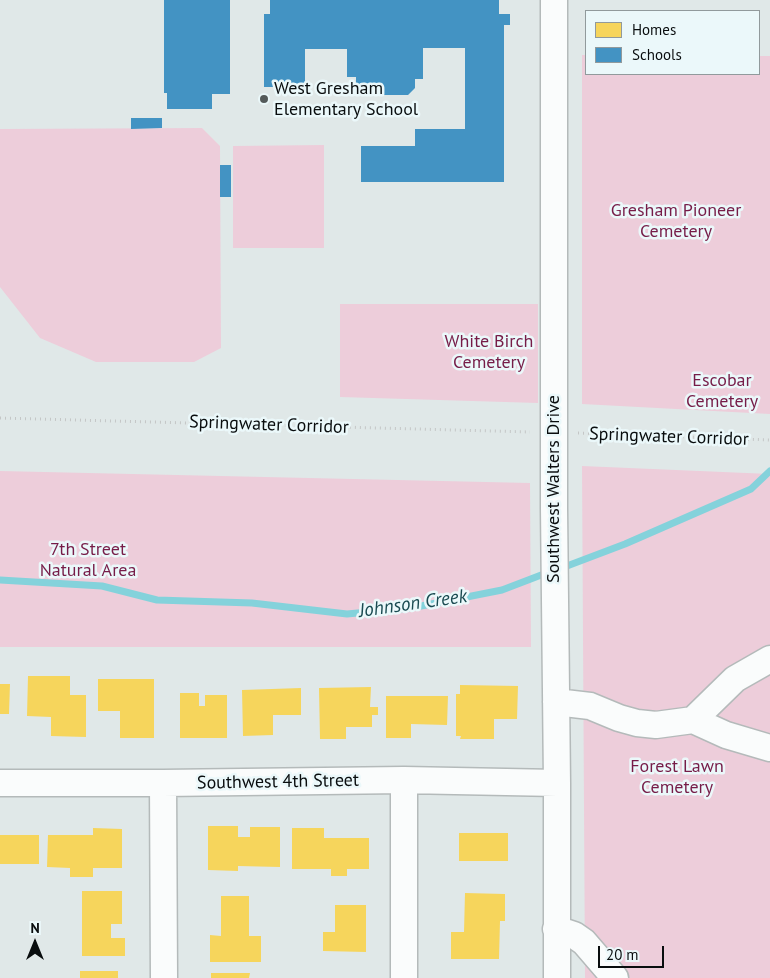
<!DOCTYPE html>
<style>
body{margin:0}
#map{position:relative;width:770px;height:978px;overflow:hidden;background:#e0e8e8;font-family:"PT Sans",sans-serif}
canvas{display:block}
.legend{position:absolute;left:585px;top:10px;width:175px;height:65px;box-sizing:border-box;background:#ebf8fa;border:1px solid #919a9c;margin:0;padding:6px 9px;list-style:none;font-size:15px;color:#090d0e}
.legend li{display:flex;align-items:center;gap:10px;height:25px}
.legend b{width:25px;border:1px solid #919a9c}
.north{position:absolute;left:10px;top:918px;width:50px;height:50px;-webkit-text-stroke:4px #ebf8fa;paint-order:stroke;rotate:0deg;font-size:14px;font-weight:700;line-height:20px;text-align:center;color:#090d0e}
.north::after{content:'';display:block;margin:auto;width:18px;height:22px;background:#090d0e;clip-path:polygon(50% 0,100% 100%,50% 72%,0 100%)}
.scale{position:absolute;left:598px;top:946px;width:66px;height:22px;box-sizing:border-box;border:2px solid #090d0e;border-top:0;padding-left:6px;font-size:15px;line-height:18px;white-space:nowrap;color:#090d0e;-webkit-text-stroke:4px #ebf8fa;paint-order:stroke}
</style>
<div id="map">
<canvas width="770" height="978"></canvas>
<ul class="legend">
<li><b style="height:14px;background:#f6d55c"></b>Homes</li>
<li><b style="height:14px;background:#4393c3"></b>Schools</li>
</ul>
<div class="north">N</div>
<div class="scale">20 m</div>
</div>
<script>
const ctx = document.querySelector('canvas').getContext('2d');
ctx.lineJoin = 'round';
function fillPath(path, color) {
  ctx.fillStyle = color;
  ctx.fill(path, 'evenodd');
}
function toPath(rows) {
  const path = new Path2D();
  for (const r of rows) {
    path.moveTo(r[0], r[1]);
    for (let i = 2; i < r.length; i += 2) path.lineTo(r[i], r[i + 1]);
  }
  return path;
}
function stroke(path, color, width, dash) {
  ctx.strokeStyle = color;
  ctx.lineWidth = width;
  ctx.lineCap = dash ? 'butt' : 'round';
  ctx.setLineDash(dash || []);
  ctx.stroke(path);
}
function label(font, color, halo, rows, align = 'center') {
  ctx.font = font + ' "PT Sans",sans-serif';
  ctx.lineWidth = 5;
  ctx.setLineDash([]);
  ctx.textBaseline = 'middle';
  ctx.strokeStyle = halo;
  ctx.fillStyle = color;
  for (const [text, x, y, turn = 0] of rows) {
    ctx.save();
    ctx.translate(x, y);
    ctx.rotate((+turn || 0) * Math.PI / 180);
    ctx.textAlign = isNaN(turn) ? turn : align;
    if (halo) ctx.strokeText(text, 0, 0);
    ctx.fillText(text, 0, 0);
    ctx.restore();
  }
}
const green = toPath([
 [582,55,586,55,586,74,759,74,759,56,770,56,770,414,582,404],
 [202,128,220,146,221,348,194,362,96,362,40,338,0,287,0,129],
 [324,145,324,248,233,248,233,146],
 [340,304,538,304,538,403,340,397],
 [582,466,770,474,770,978,585,978],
 [0,471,530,483,531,647,0,647]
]);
const homes = toPath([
 [28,676,70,676,70,695,86,695,86,737,51,736,51,717,27,716],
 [98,679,154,679,154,738,120,738,120,711,98,711],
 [0,684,10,684,9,714,0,714],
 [460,685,518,686,517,719,494,719,494,739,460,739,461,736,456,736,456,694,460,694],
 [371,687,370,707,378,707,378,715,372,715,372,727,346,727,346,739,320,739,319,688],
 [301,688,301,715,273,715,273,735,243,736,242,690],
 [180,693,199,693,199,706,205,706,205,695,227,695,227,738,180,738],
 [386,696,448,696,447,725,411,724,411,738,386,738],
 [208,826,238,826,238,837,250,837,250,827,280,827,280,867,238,866,238,871,208,870],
 [93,828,122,829,122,868,93,868,93,877,70,877,70,868,47,867,48,835,93,835],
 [292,828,324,828,324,838,369,838,369,869,347,869,347,876,331,876,331,869,292,869],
 [459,833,508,833,508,861,459,861],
 [0,835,39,835,39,864,0,864],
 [82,891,122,891,122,924,111,924,111,938,125,938,125,956,82,956],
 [465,893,505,894,505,921,500,921,499,959,451,959,451,932,464,932],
 [221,896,249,896,249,936,261,936,261,962,210,962,210,935,221,936],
 [335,905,366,905,366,952,323,951,323,932,335,932],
 [80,971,118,971,118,978,80,978],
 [211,973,250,973,249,978,211,978]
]);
const schools = toPath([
 [164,0,230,0,230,94,212,94,212,109,167,109,167,93,164,93],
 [270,0,499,0,499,14,510,14,510,25,504,25,504,182,361,182,361,146,415,146,415,129,465,129,465,48,423,48,423,79,415,79,415,88,408,95,363,95,356,89,356,77,347,77,347,49,305,49,305,87,264,87,264,14,270,14],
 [131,118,162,118,162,128,131,129],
 [220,165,231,165,231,197,220,197]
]);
const stream = toPath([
 [559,569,625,544,751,489,770,471],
 [0,580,102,586,157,600,252,603,347,614,411,608,502,590,549,572]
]);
const path = toPath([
 [0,418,530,432],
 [578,433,770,440]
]);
const minor = toPath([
 [554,0,554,508,557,783,557,978],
 [556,702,590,706,619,718,637,723,656,725,693,720,726,735,770,748],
 [693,720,735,679,770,659],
 [404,780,404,978],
 [0,783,163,783,404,780,557,783],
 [163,783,164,978],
 [556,929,574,935,584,942,615,978]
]);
const markers = [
 [264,99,5,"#545a5a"]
];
const poiNames = [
 ["West Gresham",274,89],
 ["Elementary School",274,110]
];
const parkNames = [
 ["Gresham Pioneer",676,211],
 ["Cemetery",676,232],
 ["White Birch",489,342],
 ["Cemetery",489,363],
 ["Escobar",722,381],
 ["Cemetery",722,402],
 ["7th Street",88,550],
 ["Natural Area",88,571],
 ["Forest Lawn",677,767],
 ["Cemetery",677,788]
];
const streetNames = [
 ["Springwater Corridor",269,425,2],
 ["Springwater Corridor",669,437,2],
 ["Southwest Walters Drive",554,489,-90],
 ["Southwest 4th Street",278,782,-1]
];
const waterNames = [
 ["Johnson Creek",413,604,-8]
];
fillPath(green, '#edcdda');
fillPath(homes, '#f6d55c');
fillPath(schools, '#4393c3');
stroke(stream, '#84d2db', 7);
stroke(minor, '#b4baba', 29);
stroke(path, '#c4c6c6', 3, [1, 4]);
stroke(minor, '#fafcfc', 26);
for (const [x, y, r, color] of markers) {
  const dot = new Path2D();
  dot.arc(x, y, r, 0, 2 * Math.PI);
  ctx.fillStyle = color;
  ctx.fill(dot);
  stroke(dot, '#ebf8fa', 2);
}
label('18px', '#090d0e', '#ebf8fa', poiNames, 'left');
label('18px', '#761c48', '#ebf8fa', parkNames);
label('18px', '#090d0e', '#ebf8fa', streetNames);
label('italic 19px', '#194950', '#ebf8fa', waterNames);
</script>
